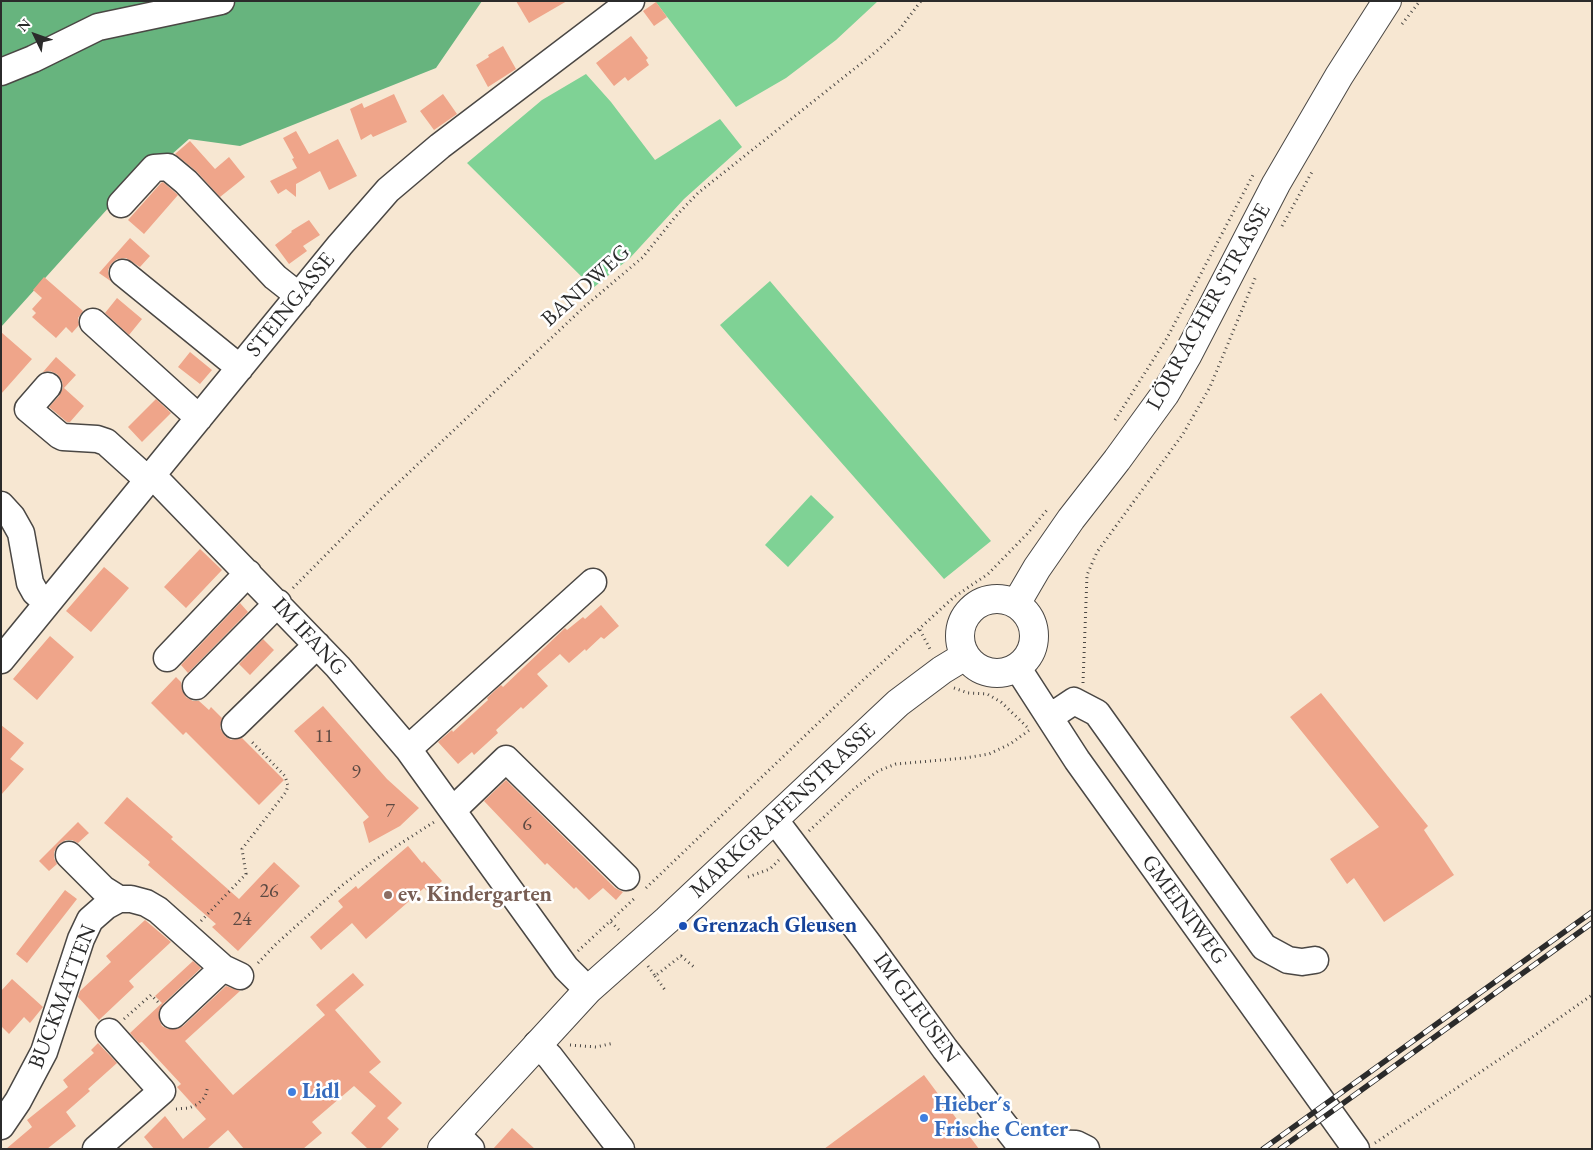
<!DOCTYPE html>
<meta charset="utf-8">
<style>
body{margin:0}
#map{position:relative;width:1593px;height:1150px;overflow:hidden;background:#f7e7d2;font-family:"EB Garamond",serif}
canvas{display:block}
.frame{position:absolute;inset:0;border:2px solid #2b2b2b;pointer-events:none}
.north{position:absolute;left:10px;top:10px;width:50px;height:50px;-webkit-text-stroke:4px #fff;paint-order:stroke;rotate:312deg;font-size:14px;font-weight:700;line-height:20px;text-align:center;color:#2b2b2b}
.north::after{content:'';display:block;margin:auto;width:18px;height:22px;background:#2b2b2b;clip-path:polygon(50% 0,100% 100%,50% 72%,0 100%)}
</style>
<div id="map">
<canvas width="1593" height="1150"></canvas>
<div class="frame"></div>
<div class="north">N</div>
</div>
<script>
const ctx = document.querySelector('canvas').getContext('2d');
ctx.lineJoin = 'round';
function fillPath(path, color) {
  ctx.fillStyle = color;
  ctx.fill(path, 'evenodd');
}
function toPath(rows) {
  const path = new Path2D();
  for (const r of rows) {
    if (r.length === 3) {
      path.moveTo(r[0] + r[2], r[1]);
      path.arc(r[0], r[1], r[2], 0, 2 * Math.PI);
      continue;
    }
    path.moveTo(r[0], r[1]);
    for (let i = 2; i < r.length; i += 2) path.lineTo(r[i], r[i + 1]);
  }
  return path;
}
function stroke(path, color, width, dash) {
  ctx.strokeStyle = color;
  ctx.lineWidth = width;
  ctx.lineCap = dash ? 'butt' : 'round';
  ctx.setLineDash(dash || []);
  ctx.stroke(path);
}
function label(font, color, halo, rows, align = 'center') {
  ctx.font = font + ' "EB Garamond",serif';
  ctx.lineWidth = 5;
  ctx.setLineDash([]);
  ctx.textBaseline = 'middle';
  ctx.strokeStyle = halo;
  ctx.fillStyle = color;
  for (const [text, x, y, turn = 0] of rows) {
    ctx.save();
    ctx.translate(x, y);
    ctx.rotate((+turn || 0) * Math.PI / 180);
    ctx.textAlign = isNaN(turn) ? turn : align;
    if (halo) ctx.strokeText(text, 0, 0);
    ctx.fillText(text, 0, 0);
    ctx.restore();
  }
}
const green = toPath([
 [655,1,878,1,836,40,786,78,736,107],
 [586,74,611,102,655,160,720,119,742,147,684,199,630,258,593,288,467,163,542,100],
 [770,281,991,541,944,579,720,325],
 [811,495,834,517,788,567,765,545]
]);
const forest = toPath([
 [1,1,482,1,436,68,240,146,189,139,171,155,156,155,1,327]
]);
const building = toPath([
 [516,1,567,1,529,23],
 [656,2,667,17,654,26,643,11],
 [631,36,648,58,646,60,649,65,628,81,625,77,614,86,596,63],
 [503,46,516,69,488,87,476,65,489,57,488,55],
 [394,94,407,122,373,137,371,134,361,140,350,109,362,103,364,108],
 [443,94,457,114,434,130,420,111],
 [296,131,309,154,338,139,357,176,329,190,320,171,296,184,296,197,286,189,278,194,270,181,297,168,292,159,294,158,283,138],
 [190,141,215,169,229,157,245,177,220,197,196,171,175,154],
 [163,182,178,195,144,234,128,220,161,183],
 [309,220,320,235,303,246,307,251,289,264,275,245,292,232,291,231],
 [130,238,150,256,140,267,126,258,117,259,111,264,108,270,109,278,112,282,99,273],
 [44,277,83,311,78,318,79,325,72,333,66,327,56,338,32,317,36,313,32,309,42,298,33,290],
 [117,298,142,319,129,335,105,313],
 [1,332,32,359,1,394],
 [190,352,212,370,200,384,178,367],
 [56,357,76,375,64,388,84,406,70,422,67,422,49,407,59,396,63,388,62,381,57,374,50,371,43,372],
 [156,399,171,413,142,442,128,427],
 [200,549,222,570,186,608,164,587],
 [104,567,129,588,91,632,66,611],
 [240,603,248,612,188,673,181,665],
 [601,605,619,626,604,639,601,637,586,651,585,649,569,663,560,654,537,674,548,686,523,709,521,707,496,730,498,733,474,755,472,752,458,764,438,742,452,730,453,732,488,700,487,698,501,685,503,687,565,628,567,630,583,617,585,619],
 [50,636,74,657,37,700,13,679],
 [263,639,274,650,250,675,239,664],
 [176,677,181,682,182,690,186,697,193,701,199,701,209,710,211,707,222,718,220,728,225,736,231,740,242,738,284,780,259,805,186,732,183,735,151,703],
 [1321,693,1428,826,1424,830,1454,875,1384,922,1354,878,1347,884,1330,859,1379,827,1290,717],
 [323,706,387,779,419,808,400,826,369,843,363,822,369,817,294,731],
 [1,725,24,743,10,759,24,769,1,795],
 [506,780,615,888,623,892,616,900,603,888,589,900,576,887,574,889,547,863,545,865,484,801],
 [127,797,173,837,171,839,239,899,274,862,300,886,238,951,212,927,216,924,148,865,150,862,104,823],
 [78,822,89,833,78,843,72,840,66,840,59,844,54,852,54,858,57,864,49,871,39,861],
 [408,846,422,863,424,861,442,881,429,893,424,888,366,939,352,923,321,950,310,937,343,907,338,901,356,886,358,889],
 [65,890,77,899,27,963,16,954],
 [145,920,171,942,129,981,134,987,99,1020,78,997,80,991,111,962,106,956],
 [193,961,201,968,163,1004,159,1011,159,1019,162,1026,168,1029,177,1029,183,1026,226,986,240,991,185,1041,233,1095,325,1015,316,1005,353,973,364,985,335,1010,381,1062,369,1072,402,1103,387,1118,399,1129,380,1149,368,1149,351,1133,376,1106,354,1086,312,1122,322,1133,303,1149,244,1149,228,1130,207,1149,154,1149,144,1137,165,1116,183,1139,206,1119,177,1087,181,1084,142,1042,139,1043,130,1033,162,1003,155,996],
 [12,979,43,1007,30,1023,24,1017,9,1034,1,1026,1,991],
 [98,1043,117,1063,88,1089,90,1091,66,1112,76,1126,47,1149,6,1149,32,1127,27,1120,68,1087,63,1080,94,1053,91,1050],
 [924,1075,979,1149,824,1149],
 [512,1128,535,1149,493,1149]
]);
const path = toPath([
 [1402,24,1420,1],
 [1282,226,1313,170],
 [1115,420,1167,338,1254,173],
 [293,588,380,500,583,308,643,257,676,216,698,193,878,50,899,30,921,1],
 [920,630,931,651],
 [1083,683,1087,575,1097,552,1183,434,1210,387,1256,276],
 [954,688,968,693,987,694,1001,702,1027,727],
 [809,831,855,788,878,771,896,764,965,758,989,754,1010,744,1031,729],
 [748,877,770,869,779,860],
 [646,888,861,682,954,597,988,574,1027,534,1047,510],
 [201,921,246,874,242,849,286,792,288,786,285,776,251,741],
 [611,922,621,932],
 [578,951,636,897],
 [258,963,276,944,340,887,375,860,434,822],
 [648,966,655,976,681,956,695,968],
 [655,976,665,990],
 [124,1019,151,995,158,1002],
 [570,1045,596,1047,614,1043],
 [176,1109,189,1108,198,1104,205,1097,208,1086],
 [1375,1143,1528,1040,1592,995]
]);
const minor = toPath([
 [1,72,33,59,98,27,221,1],
 [121,204,154,168,168,167,186,182,275,277,299,296],
 [123,273,240,368],
 [93,322,199,418],
 [48,386,28,409,59,435,63,437,97,439,106,442,148,480],
 [152,475,338,667,408,749,566,968,588,990],
 [1,505,12,517,21,533,30,583,35,592,47,603],
 [167,658,248,573],
 [1,660,340,245,388,190,440,146,631,1],
 [1017,667,1077,760,1356,1149],
 [196,686,278,603],
 [1050,717,1074,701,1097,713,1264,947,1288,960,1302,962,1315,960],
 [235,725,317,645],
 [408,749,593,582],
 [453,810,506,759,626,877],
 [774,819,867,942,945,1049,1023,1149],
 [69,855,103,889,119,899],
 [173,1015,223,968],
 [537,1044,550,1057,621,1149],
 [1,1126,18,1101,44,1052,81,939,90,920,106,906,119,899,131,899,146,903,158,910,223,968,240,976],
 [456,1134,471,1149],
 [96,1149,162,1091,109,1032],
 [1034,1149,1043,1143,1076,1144,1086,1149]
]);
const major = toPath([
 [997,636,37],
 [1016,604,1037,568,1071,519,1117,460,1165,394,1187,356,1276,184,1339,76,1387,1],
 [442,1149,588,990,667,920,898,703,942,670,965,656]
]);
const rail = toPath([
 [1263,1149,1592,912],
 [1280,1149,1592,923]
]);
const markers = [
 [388,895,5,"#8d6e63"],
 [683,926,5,"#1a4fb4"],
 [292,1092,5,"#3f7fe0"],
 [924,1118,5,"#3f7fe0"]
];
const numberNames = [
 ["11",324,737],
 ["9",356,773],
 ["7",390,812],
 ["6",527,825],
 ["26",269,892],
 ["24",242,920]
];
const streetNames = [
 ["BANDWEG",586,286,-42],
 ["STEINGASSE",291,305,-51],
 ["LÖRRACHER STRASSE",1209,307,-61],
 ["IM IFANG",309,637,47],
 ["MARKGRAFENSTRASSE",783,811,-43],
 ["GMEINIWEG",1184,910,54],
 ["BUCKMATTEN",63,997,-69],
 ["IM GLEUSEN",916,1008,54]
];
const educationNames = [
 ["ev. Kindergarten",398,895]
];
const transitNames = [
 ["Grenzach Gleusen",693,926]
];
const shopNames = [
 ["Lidl",302,1092],
 ["Hieber´s",934,1105],
 ["Frische Center",934,1130]
];
fillPath(green, '#7fd295');
fillPath(forest, '#67b47e');
fillPath(building, '#efa58a');
stroke(minor, '#4a4744', 29);
stroke(major, '#4a4744', 30);
stroke(path, '#4a4744', 3, [1, 4]);
stroke(minor, '#fff', 26);
stroke(major, '#fff', 28);
stroke(rail, '#2b2b2b', 5.5);
stroke(rail, '#fff', 4, [11]);
for (const [x, y, r, color] of markers) {
  const dot = new Path2D();
  dot.arc(x, y, r, 0, 2 * Math.PI);
  ctx.fillStyle = color;
  ctx.fill(dot);
  stroke(dot, '#fff', 2);
}
label('20px', '#5c4a43', null, numberNames);
label('22px', '#2b2b2b', '#fff', streetNames);
label('bold 22px', '#785e54', '#fff', educationNames, 'left');
label('bold 22px', '#164399', '#fff', transitNames, 'left');
label('bold 22px', '#366cbe', '#fff', shopNames, 'left');
</script>
